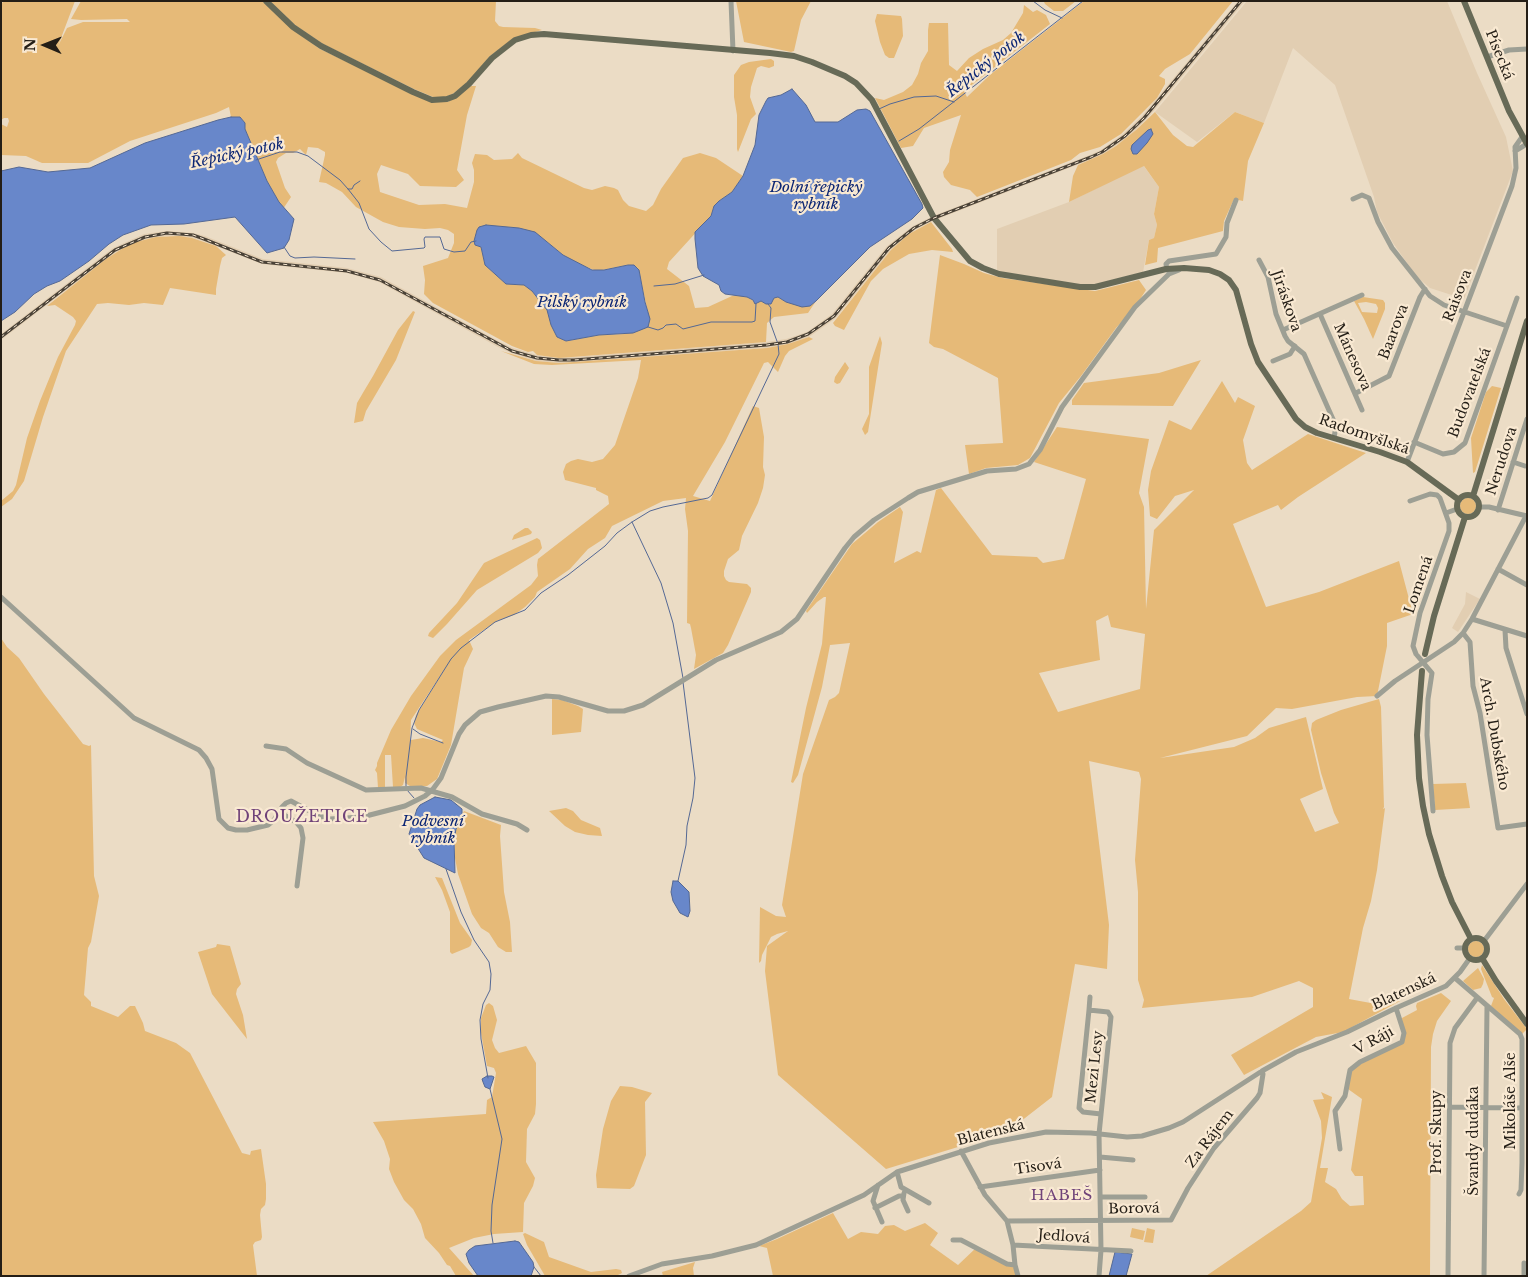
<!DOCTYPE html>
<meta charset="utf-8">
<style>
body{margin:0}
#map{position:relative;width:1528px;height:1277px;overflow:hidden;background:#ebdcc5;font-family:"Libre Baskerville",serif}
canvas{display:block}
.frame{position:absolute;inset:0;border:2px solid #241e16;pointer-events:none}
.north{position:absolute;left:20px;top:20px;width:50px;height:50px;-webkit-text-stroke:4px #f9e9d2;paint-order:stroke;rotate:271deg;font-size:14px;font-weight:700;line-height:20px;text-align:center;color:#241e16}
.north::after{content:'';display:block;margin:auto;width:18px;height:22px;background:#241e16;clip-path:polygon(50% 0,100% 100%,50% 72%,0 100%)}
</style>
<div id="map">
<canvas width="1528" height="1277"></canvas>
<div class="frame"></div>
<div class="north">N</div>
</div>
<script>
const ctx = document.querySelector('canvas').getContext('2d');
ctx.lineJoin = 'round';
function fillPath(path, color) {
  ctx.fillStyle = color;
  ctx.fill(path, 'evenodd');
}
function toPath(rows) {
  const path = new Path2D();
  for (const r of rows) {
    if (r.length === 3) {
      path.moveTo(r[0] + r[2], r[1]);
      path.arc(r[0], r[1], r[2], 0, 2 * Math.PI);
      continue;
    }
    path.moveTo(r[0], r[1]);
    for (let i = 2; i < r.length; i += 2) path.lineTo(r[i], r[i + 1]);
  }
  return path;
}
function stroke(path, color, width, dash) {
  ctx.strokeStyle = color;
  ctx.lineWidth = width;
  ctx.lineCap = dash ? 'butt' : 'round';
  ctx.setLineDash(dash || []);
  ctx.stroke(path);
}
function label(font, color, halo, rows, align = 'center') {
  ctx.font = font + ' "Libre Baskerville",serif';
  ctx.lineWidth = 4.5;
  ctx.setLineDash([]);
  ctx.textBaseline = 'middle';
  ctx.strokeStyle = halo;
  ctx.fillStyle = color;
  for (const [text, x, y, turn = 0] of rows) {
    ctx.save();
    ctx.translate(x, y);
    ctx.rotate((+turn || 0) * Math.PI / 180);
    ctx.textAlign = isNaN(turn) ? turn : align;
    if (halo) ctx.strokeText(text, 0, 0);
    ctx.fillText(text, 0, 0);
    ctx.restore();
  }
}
const built = toPath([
 [1238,1,1245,1,1146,120,1126,139,1103,154,1092,159,935,220,915,230,891,250,836,318,809,337,788,344,767,348,574,362,559,363,536,361,511,353,498,347,379,282,347,273,262,264,203,241,192,238,167,236,146,239,116,252,1,340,1,334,113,248,144,234,167,231,193,233,205,236,263,259,347,268,381,277,500,342,513,348,537,355,559,358,574,357,766,342,786,339,807,332,832,314,887,246,913,226,933,216,1090,155,1101,150,1123,134,1142,116],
 [1247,1,1447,1,1477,73,1506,137,1513,171,1464,299,1430,288,1417,277,1393,243,1377,212,1374,197,1335,85,1293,48,1264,123,1235,112,1197,142,1155,112],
 [1143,165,1159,187,1154,214,1157,225,1154,238,1149,240,1143,272,1096,284,1083,285,997,271,997,229,1069,202],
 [1466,592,1480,599,1458,632,1452,628,1465,604]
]);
const green = toPath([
 [4,1,75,1,58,46,67,28,83,22,130,22,127,19,81,20,71,19,81,1,262,1,292,29,320,49,432,102,448,102,471,86,476,86,467,115,457,170,464,180,456,187,420,186,408,174,381,165,377,174,380,192,419,205,445,204,467,208,474,182,474,170,472,163,475,154,487,155,494,160,512,159,518,153,522,158,584,188,592,190,605,186,614,188,618,190,623,200,629,206,646,211,653,205,661,189,683,158,700,153,716,158,743,176,732,192,719,201,714,206,711,216,669,262,667,269,689,286,695,308,708,307,732,296,738,295,747,297,757,303,761,301,766,304,774,298,778,297,786,302,810,306,816,301,808,313,774,317,767,323,766,342,559,358,537,355,533,351,528,352,512,346,433,303,424,294,425,280,423,266,448,258,454,243,454,234,448,230,440,228,425,229,399,227,383,222,356,207,342,192,326,183,319,182,325,155,325,152,318,148,308,147,306,155,300,149,293,153,286,153,278,158,276,162,285,188,291,197,283,209,267,181,245,129,244,122,240,117,231,117,229,107,216,113,130,141,88,163,42,163,26,156,1,155,1,124,7,127,9,121,8,118,4,118,1,120,1,4],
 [479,227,519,228,546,241,563,255,581,265,597,271,628,265,638,268,648,313,624,334,599,335,567,341,557,337,551,325,548,310,532,291,524,285,506,284,485,265,481,247,475,245,474,241],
 [270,1,496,1,495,21,499,26,503,27,535,28,542,30,514,38,490,56,468,82,454,93,446,97,433,97,414,89,323,44,295,25],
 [736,1,811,1,801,20,794,51,791,52,744,42],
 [1076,1,1063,11,1054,11,1045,4,1044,2],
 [1084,1,1233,1,1190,54,1165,69,1159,76,1165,79,1165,84,1157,98,1121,134,1100,147,1080,153,1071,160,977,197,970,190,951,185,944,177,943,172,949,162,950,150,961,115,924,128,913,146,901,148,875,98,884,100,903,92,912,85,918,74,921,63,928,51,928,30,929,23,948,23,949,65,957,71,969,58,983,49,1003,40,1011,33,1023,13,1024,5,1033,12,1037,10,1046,15,1050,24,964,91,967,97,991,74],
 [877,14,901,16,902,19,903,36,894,58,889,58,885,55,880,42,875,21],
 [771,59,774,61,774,66,769,68,761,66,757,68,751,87,750,97,756,114,751,119,738,152,737,149,737,115,734,97,734,75,741,65,749,62],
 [1155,112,1173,135,1187,146,1193,147,1235,112,1264,123,1248,161,1243,201,1234,199,1224,221,1223,231,1158,248,1157,262,1145,265,1149,240,1154,238,1157,225,1154,214,1159,187,1144,166,1069,202,1073,176,1078,165,1103,154,1116,146,1136,130],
 [931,222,952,249,953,252,932,250,909,254,883,269,871,281,844,330,835,326,833,323,891,250,909,234],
 [179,236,192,238,216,246,226,255,222,258,220,266,216,289,216,295,170,288,163,305,144,303,129,305,108,303,97,304,66,351,43,417,24,481,12,499,1,507,1,501,13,491,16,485,27,438,40,401,58,357,75,325,76,321,73,317,55,305,47,306,106,259,125,247,136,242,156,237],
 [940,255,964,264,984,273,1002,278,1095,291,1139,280,1146,290,1135,307,1116,328,1081,376,1059,403,1030,458,1018,465,986,468,969,474,965,445,1003,443,998,378,943,349,934,347,929,343],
 [1363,297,1383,300,1385,303,1385,309,1373,339,1364,319,1354,301],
 [1366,302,1376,304,1378,308,1377,313,1362,312,1358,303],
 [413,311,415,312,396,360,366,411,363,421,354,423,357,403,364,391,373,376,398,330],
 [880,336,882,343,878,368,868,432,865,435,862,429,869,414,869,367],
 [809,337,813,339,789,351,785,356,778,372,768,362,764,363,725,442,693,496,710,501,753,406,759,408,764,437,763,467,765,475,763,488,758,503,742,536,739,550,728,559,724,571,724,576,726,580,729,582,747,584,751,588,751,592,728,645,723,653,694,669,696,655,691,628,690,624,687,623,688,531,685,509,686,498,663,501,612,526,605,538,588,549,570,569,537,592,535,597,525,607,514,615,497,621,469,640,473,649,464,668,451,745,437,779,427,786,410,786,405,783,405,777,403,785,400,787,393,787,391,755,385,755,385,787,378,788,377,773,375,770,377,766,377,763,391,730,411,696,440,656,456,640,531,585,538,576,537,565,538,559,609,504,608,496,596,490,596,488,565,480,563,472,566,464,571,461,578,459,592,462,603,459,615,445,638,378,641,360,552,365,534,364,501,351,536,361,559,363,574,362,767,348,788,344],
 [448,664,416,715,414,723,417,729,443,740,441,742,423,738,411,740,410,742,411,720],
 [1201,360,1173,406,1072,405,1072,400,1084,383,1159,373],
 [845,362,849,368,840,383,837,384,834,382,835,377],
 [1222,381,1235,403,1238,397,1255,406,1243,440,1247,463,1252,470,1308,434,1366,453,1298,497,1281,510,1278,505,1233,524,1266,607,1319,592,1399,561,1413,614,1387,623,1387,646,1377,696,1357,697,1292,709,1276,708,1247,736,1160,758,1234,747,1255,738,1269,728,1306,717,1323,789,1300,799,1315,832,1339,823,1334,813,1321,773,1311,730,1312,723,1316,720,1341,710,1379,699,1381,707,1384,807,1383,809,1385,808,1377,870,1371,901,1363,928,1349,999,1376,1004,1390,1000,1400,1001,1343,1032,1316,1037,1244,1075,1231,1055,1313,1007,1313,988,1299,981,1252,997,1142,1008,1144,1000,1138,980,1138,892,1135,860,1141,779,1139,772,1089,761,1109,925,1107,969,1075,964,1052,1097,1007,1132,886,1169,778,1075,765,971,767,946,788,931,777,934,771,937,762,955,761,961,759,963,760,907,776,916,786,917,782,905,803,774,829,700,835,697,839,693,850,643,830,645,822,687,798,775,793,783,791,782,806,708,822,644,826,597,824,597,817,602,807,613,806,611,852,544,878,522,900,507,903,512,894,563,917,551,921,553,936,490,941,488,992,555,1037,557,1043,563,1064,559,1086,479,1034,462,1057,427,1149,439,1139,493,1144,507,1146,609,1154,530,1194,490,1175,496,1157,519,1150,516,1148,490,1151,471,1169,420,1191,430],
 [1108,615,1111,627,1145,634,1140,689,1058,712,1039,673,1100,660,1096,621],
 [1492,386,1501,388,1475,472,1473,473,1471,438,1486,392],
 [1468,506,8],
 [525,528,528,528,532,532,531,534,512,540,514,535],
 [537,538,540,540,542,548,538,553,477,590,447,624,433,638,428,636,429,633,457,603,484,563],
 [1,638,7,647,19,658,44,694,83,744,89,746,91,745,94,876,99,896,91,942,88,948,84,995,91,1002,91,1006,118,1017,130,1006,135,1006,143,1023,145,1031,176,1043,190,1053,242,1153,250,1155,251,1151,261,1149,266,1184,266,1199,265,1205,261,1209,260,1215,262,1237,261,1240,255,1242,253,1245,257,1276,1,1276],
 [552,699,562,700,578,706,583,709,581,732,552,735],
 [1466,783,1470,808,1435,810,1433,784],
 [566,808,573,811,581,820,600,828,602,836,588,835,575,832,565,826,549,811],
 [464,811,501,825,500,836,504,892,510,922,512,952,506,952,498,947,489,933,481,928,472,914,458,874,455,858,455,832],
 [435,877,442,878,460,923,472,940,471,945,469,947,452,954,450,952,450,912,442,890],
 [1476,949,8],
 [217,944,230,946,241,984,237,989,236,994,243,1015,247,1039,212,994,198,952,216,947],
 [1482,965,1504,999,1527,1029,1522,1034,1491,1006,1494,998,1492,997,1481,969],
 [1478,968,1484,979,1483,984,1481,988,1473,990,1463,981],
 [1441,993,1451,1001,1437,1021,1433,1034,1431,1047,1430,1276,1206,1276,1301,1211,1311,1202,1322,1138,1321,1121,1313,1100,1324,1099,1321,1092,1332,1097,1320,1168,1328,1168,1325,1182,1336,1189,1342,1199,1350,1206,1364,1205,1363,1176,1355,1176,1351,1170,1362,1099,1348,1089,1349,1070,1403,1042,1402,1018,1417,1010,1416,1006,1417,1003],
 [489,1003,493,1006,497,1020,492,1040,495,1048,499,1053,526,1046,536,1063,536,1104,535,1114,527,1129,526,1162,535,1178,533,1186,524,1203,523,1232,494,1234,474,1238,449,1248,474,1276,456,1276,450,1266,447,1265,439,1253,425,1238,421,1224,413,1209,404,1200,394,1182,389,1169,390,1159,384,1141,373,1122,486,1114,487,1100,492,1097,496,1073,494,1068,487,1066,481,1033,481,1018,486,1005],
 [620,1086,632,1087,652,1093,645,1102,646,1155,634,1186,630,1189,597,1188,596,1175,603,1129,611,1101],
 [833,1213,848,1239,861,1232,878,1234,885,1226,894,1225,905,1231,925,1223,938,1233,930,1245,958,1265,977,1247,1014,1267,1017,1276,773,1276,767,1248,759,1246,777,1239],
 [1132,1228,1145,1231,1143,1240,1130,1237],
 [1147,1228,1155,1230,1153,1243,1144,1242],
 [525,1233,544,1242,549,1257,591,1272,616,1269,621,1270,622,1273,616,1276,545,1276,527,1245,523,1234],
 [695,1262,693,1268,694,1276,663,1276,662,1272]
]);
const water = toPath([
 [792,89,806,105,815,122,838,122,857,110,866,109,870,111,922,204,923,208,912,219,870,247,816,301,810,306,802,307,786,302,778,297,774,298,771,304,766,304,761,301,755,304,753,300,747,297,725,294,721,291,719,285,703,276,698,268,695,239,695,232,711,216,714,206,719,201,732,192,743,176,755,145,759,115,766,101,768,98,781,95,792,89],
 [231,117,240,117,245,123,245,129,267,181,279,202,294,219,289,240,284,248,267,253,235,217,184,224,151,225,123,235,109,244,89,261,60,281,47,286,34,294,15,312,1,321,1,171,19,167,48,172,90,168,145,143,218,120,231,117],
 [1151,129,1153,134,1147,143,1137,154,1133,154,1131,149,1132,145,1148,130,1151,129],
 [486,225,519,228,535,232,563,255,592,270,604,270,628,265,634,265,639,270,645,302,650,319,648,327,633,333,599,335,566,341,557,337,551,325,547,310,532,291,524,285,506,284,485,265,481,247,475,245,474,241,477,230,479,227,486,225],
 [435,797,451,800,462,809,462,817,456,829,454,840,455,873,424,858,409,834,417,809,420,805,435,797],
 [673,881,678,881,689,892,690,911,688,917,680,913,673,901,671,892,673,881],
 [487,1076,492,1076,494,1077,490,1089,485,1087,483,1082,482,1079,487,1076],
 [515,1241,519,1242,533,1262,534,1267,531,1276,478,1276,469,1263,466,1254,469,1250,475,1246,515,1241],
 [1115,1252,1132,1254,1126,1276,1109,1276,1115,1252]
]);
const stream = toPath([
 [1033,1,1045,10,1062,18],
 [879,109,890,104,914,97,936,96,954,102],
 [899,141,919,129,1083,1],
 [256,160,280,152,297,152,308,156,340,180,348,189,359,203,369,229,381,242,392,251,424,248,425,247,424,239,425,237,440,237,444,249,454,252,465,251,471,242,476,241],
 [348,189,352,189,354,185,360,181],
 [284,247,290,256,295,258,314,257,355,259],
 [654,286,675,284,704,275],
 [648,327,658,330,663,328,666,325,676,324,683,329,711,322,752,322,755,321,756,304],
 [632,522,661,583,673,623,683,678],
 [413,729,420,734,443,743],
 [406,786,406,777,412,728,419,710,451,659,461,648,495,622,525,610,541,593,568,575,605,546,617,533,632,522,650,511,663,507,708,498,712,495,779,354,778,344,770,322,771,308,768,304],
 [407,790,414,798],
 [446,869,461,912,474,940,489,962,491,974,490,990,483,1004,480,1020,481,1039,488,1078],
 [678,881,686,845,687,826,693,798,695,778,683,682],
 [490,1089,502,1139,492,1205,491,1231,493,1243],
 [534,1267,541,1276]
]);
const minor = toPath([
 [731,1,733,51],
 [1487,57,1509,50,1527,49],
 [1515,151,1527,144],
 [1353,199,1362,195,1369,198,1378,222,1392,248,1430,296,1444,305,1507,326],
 [1259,260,1268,277,1276,314,1285,336,1288,341,1304,354,1336,426,1334,438],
 [1167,270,1166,264,1169,261,1216,254,1226,237,1227,223,1236,200],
 [1320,314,1362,410],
 [1283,330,1362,295],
 [1273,361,1290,354,1295,346],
 [1356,393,1389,376,1420,297,1425,289],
 [1414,442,1443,454,1454,452,1465,443,1517,298],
 [1407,462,1512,186,1516,168,1515,147,1522,137],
 [1513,462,1525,466],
 [1410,501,1430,494,1437,495,1440,498,1449,523,1449,531,1420,613,1413,646,1416,654,1432,673,1428,699,1427,735,1433,811],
 [1479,507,1489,507,1527,516],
 [1498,510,1527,419],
 [1446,513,1457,509],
 [1498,569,1527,585],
 [1,597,134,718,199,750,206,758,212,769,219,819,228,828,236,830,247,830,268,825,274,820,282,807,286,803,291,801,319,816,330,819,362,817,405,806,425,796,433,789,441,778,459,734,465,725,480,712,498,707,546,696,559,697,608,711,624,711,643,705,716,660,781,632,797,619,845,548,854,537,874,520,908,498,918,492,987,471,1016,469,1029,464,1040,450,1062,407,1135,307,1169,274,1179,270],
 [1472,619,1527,636],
 [1505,630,1506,648,1527,714],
 [1463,633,1470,642,1473,686,1480,713,1498,828,1527,824],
 [1377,696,1395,681,1454,642,1463,633,1472,619,1526,516],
 [266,746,286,749,307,763,366,790,421,788,452,797,482,814,517,824,527,830],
 [279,812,296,822,301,828,303,838,297,886],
 [1484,941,1527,884],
 [1457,948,1465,948],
 [1455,978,1520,1034,1522,1039,1522,1163,1521,1190,1519,1194],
 [1089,1010,1090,997],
 [1449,1107,1522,1108],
 [1340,1149,1335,1111,1345,1096,1350,1070,1360,1062,1402,1042,1404,1033,1396,1008],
 [961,1151,985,1195,1007,1221,1013,1245,1015,1265,1018,1276],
 [1100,1157,1133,1160],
 [897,1172,901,1187,929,1203],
 [878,1185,873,1201,882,1222],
 [980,1187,1100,1170],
 [904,1193,903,1200,908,1211],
 [1100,1197,1145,1197],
 [875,1208,899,1196,903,1196],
 [1007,1221,1171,1220,1188,1188,1214,1148,1257,1098,1260,1093,1263,1074,1262,1071],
 [953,1240,961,1240,1007,1264,1015,1265],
 [1013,1245,1131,1251],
 [629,1276,662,1264,712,1256,756,1245,864,1195,897,1172,989,1143,1046,1132,1091,1133,1127,1137,1142,1136,1169,1128,1183,1122,1262,1071,1296,1052,1347,1032,1396,1008,1446,986,1460,972,1470,958],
 [1099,1276,1101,1250,1099,1134,1111,1017,1108,1012,1089,1010,1079,1108,1083,1112,1101,1114],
 [1448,1276,1450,1043,1455,1028,1477,998],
 [1484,1276,1487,1006],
 [1524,1276,1524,1263]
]);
const major = toPath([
 [266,1,293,27,321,46,413,92,432,100,447,99,455,96,469,84,492,58,515,40,531,35,544,34,770,53,794,56,812,62,845,76,856,83,872,100,934,218,970,261,983,268,999,274,1080,287,1095,287,1166,269,1184,268,1209,270,1220,274,1229,280,1236,290,1251,344,1258,362,1296,419,1305,427,1317,433,1380,452,1407,462,1459,500],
 [1464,1,1509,111,1527,144],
 [1468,506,11],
 [1473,496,1527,321],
 [1425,654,1434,616,1465,517],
 [1422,671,1417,735,1419,778,1423,806,1429,834,1442,876,1452,902,1471,939],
 [1476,949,11],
 [1482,958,1496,981,1527,1024]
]);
const rail = toPath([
 [1,337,115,250,145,237,167,233,193,235,204,239,262,262,347,271,380,280,499,344,512,351,537,358,559,360,574,360,767,345,787,342,808,334,834,316,889,248,914,228,934,218,1091,157,1102,152,1125,136,1144,118,1241,1]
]);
const streetNames = [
 ["Písecká",1499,55,68],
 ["Raisova",1458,296,-69],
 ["Jiráskova",1286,301,71],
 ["Baarova",1394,332,-69],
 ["Mánesova",1352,357,66],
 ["Budovatelská",1470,393,-69],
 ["Radomyšlská",1364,435,19],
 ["Nerudova",1502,461,-72],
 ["Lomená",1419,585,-71],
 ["Arch. Dubského",1494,734,80],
 ["Blatenská",1404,992,-25],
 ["V Ráji",1374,1041,-29],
 ["Mezi Lesy",1095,1067,-84],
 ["Mikoláše Alše",1511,1101,-90],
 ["Prof. Skupy",1437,1132,-90],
 ["Blatenská",991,1133,-14],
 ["Za Rájem",1210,1139,-53],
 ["Švandy dudáka",1474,1141,-90],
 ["Tisová",1038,1167,-8],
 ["Borová",1134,1209,-1],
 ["Jedlová",1064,1237,4]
];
const waterNames = [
 ["Řepický potok",986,65,-38],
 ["Řepický potok",237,154,-12],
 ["Dolní řepický",816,188],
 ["rybník",816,205],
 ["Pilský rybník",582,303],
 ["Podvesní",433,822],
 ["rybník",433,839]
];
const neighbourhoodNames = [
 ["HABEŠ",1062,1196]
];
const quarterNames = [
 ["DROUŽETICE",302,817]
];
fillPath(built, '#e2ceb2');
fillPath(green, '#e6ba78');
fillPath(water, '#6887ca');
stroke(water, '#546894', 1);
stroke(stream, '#546894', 1);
stroke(minor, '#9d9f94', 5);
stroke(major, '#676a57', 6);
stroke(rail, '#4a4237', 3);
stroke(rail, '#f9e9d2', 1, [4]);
label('14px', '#241e16', '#f9e9d2', streetNames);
label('italic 15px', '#0c2674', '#f9e9d2', waterNames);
ctx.letterSpacing = '1px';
label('15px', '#704379', '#f9e9d2', neighbourhoodNames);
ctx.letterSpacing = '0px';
ctx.letterSpacing = '1px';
label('16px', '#704379', '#f9e9d2', quarterNames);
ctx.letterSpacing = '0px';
</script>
